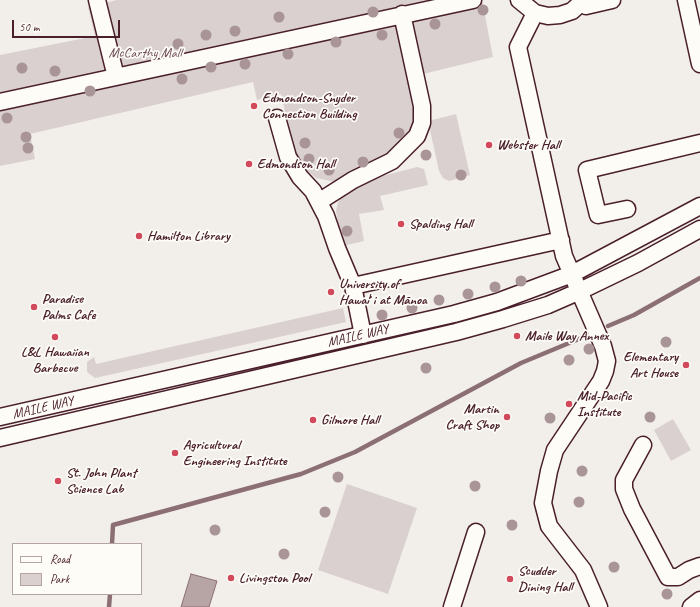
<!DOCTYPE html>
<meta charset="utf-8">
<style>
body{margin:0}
#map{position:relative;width:700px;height:607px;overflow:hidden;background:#f2efeb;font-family:Caveat,sans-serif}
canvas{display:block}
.legend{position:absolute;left:12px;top:543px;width:130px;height:52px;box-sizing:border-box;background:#fdfcf7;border:1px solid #b5a4a5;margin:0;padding:5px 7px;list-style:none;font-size:12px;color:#4a1f2b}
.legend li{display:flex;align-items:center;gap:8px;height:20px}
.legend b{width:20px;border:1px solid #b5a4a5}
.scale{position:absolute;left:12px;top:20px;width:108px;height:18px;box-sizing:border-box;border:2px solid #4a1f2b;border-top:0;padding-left:5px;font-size:12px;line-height:14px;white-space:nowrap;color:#4a1f2b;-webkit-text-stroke:3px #fdfcf7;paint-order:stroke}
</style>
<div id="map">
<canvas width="700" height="607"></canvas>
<ul class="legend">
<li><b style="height:5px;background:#fdfcf7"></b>Road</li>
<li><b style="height:11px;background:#d9d0cf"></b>Park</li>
</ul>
<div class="scale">50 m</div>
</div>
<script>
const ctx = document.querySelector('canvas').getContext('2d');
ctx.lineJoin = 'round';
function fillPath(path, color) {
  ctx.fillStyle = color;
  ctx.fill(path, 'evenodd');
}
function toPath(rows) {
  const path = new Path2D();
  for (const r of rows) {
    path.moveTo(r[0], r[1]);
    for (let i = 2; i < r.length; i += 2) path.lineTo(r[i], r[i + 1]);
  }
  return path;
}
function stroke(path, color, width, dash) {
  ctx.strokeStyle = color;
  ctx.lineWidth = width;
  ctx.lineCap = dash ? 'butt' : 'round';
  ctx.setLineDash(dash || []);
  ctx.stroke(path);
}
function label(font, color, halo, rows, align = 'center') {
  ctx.font = font + ' Caveat,sans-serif';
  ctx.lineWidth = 3.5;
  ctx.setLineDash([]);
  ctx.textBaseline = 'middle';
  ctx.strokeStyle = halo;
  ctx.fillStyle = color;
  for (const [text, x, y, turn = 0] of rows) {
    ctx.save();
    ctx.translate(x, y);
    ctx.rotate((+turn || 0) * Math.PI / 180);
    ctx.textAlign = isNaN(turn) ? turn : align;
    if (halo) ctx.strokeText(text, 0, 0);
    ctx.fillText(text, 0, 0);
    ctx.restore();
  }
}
const green = toPath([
 [117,0,482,0,493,57,419,75,416,117,411,134,381,158,353,175,335,182,316,178,305,169,294,151,281,94,257,100,253,82,30,134,35,159,0,166,0,55,95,36,88,7],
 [456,114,470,175,449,181,443,178,439,171,428,121],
 [417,167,424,169,428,185,380,196,384,210,359,214,364,241,342,246,336,211,338,202,346,191,367,180],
 [343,308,346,322,95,378,87,372,87,362,94,357,96,364],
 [673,419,691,450,671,461,654,430],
 [347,484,417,508,388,594,318,570]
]);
const water = toPath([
 [191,574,217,581,209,607,181,607,191,574]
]);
const stream = toPath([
 [608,326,634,315,700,278],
 [112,544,113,525,301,474,355,452,521,363,586,336],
 [109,607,110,594]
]);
const minor = toPath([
 [97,0,116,77],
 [519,0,535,13,548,16,560,15,572,11,584,0],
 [686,0,700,64],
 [582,3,586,6,612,0],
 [535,13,518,47,564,256,603,346,607,361,605,371,601,381,555,450,549,471,543,503,549,526,583,570,599,607],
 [0,102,473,0],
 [277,118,288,157,300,177,313,191,326,216,337,248,353,286,363,335],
 [320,201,353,180,392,161,417,136,422,123,422,106,402,14],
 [627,209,598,215,587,170,700,143],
 [353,286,561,240],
 [0,417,454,314,497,302,572,274,700,206],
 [0,438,456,332,503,319,548,305,580,291,638,263,700,229],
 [643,445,624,480,624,489,632,509,668,577,678,577,689,570,700,566],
 [452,607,476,532],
 [691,607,700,600]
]);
const trees = [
 [483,10],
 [373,12],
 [279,17],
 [435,24],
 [235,31],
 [206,35],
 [382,35],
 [336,42],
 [178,44],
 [288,54],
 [245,64],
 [211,67],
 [22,68],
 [55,71],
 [182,79],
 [90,91],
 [7,118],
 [399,133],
 [26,137],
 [305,143],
 [28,148],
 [426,155],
 [309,159],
 [363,162],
 [329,170],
 [461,175],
 [347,231],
 [521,281],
 [495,287],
 [468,294],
 [439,300],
 [412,308],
 [382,315],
 [666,342],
 [589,349],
 [569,360],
 [426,368],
 [650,417],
 [550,418],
 [582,471],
 [338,477],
 [475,486],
 [579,502],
 [325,512],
 [512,525],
 [215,530],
 [284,554],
 [614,567],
 [667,594]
];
const markers = [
 [254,106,4,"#d1495b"],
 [489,145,4,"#d1495b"],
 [249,164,4,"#d1495b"],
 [401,224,4,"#d1495b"],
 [139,236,4,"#d1495b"],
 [331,292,4,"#d1495b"],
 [34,307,4,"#d1495b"],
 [517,336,4,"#d1495b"],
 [55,337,4,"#d1495b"],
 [686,365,4,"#d1495b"],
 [569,404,4,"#d1495b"],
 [507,417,4,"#d1495b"],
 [313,420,4,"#d1495b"],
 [175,453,4,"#d1495b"],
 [58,481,4,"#d1495b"],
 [231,578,4,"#d1495b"],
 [510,579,4,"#d1495b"]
];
const parkNames = [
 ["McCarthy Mall",145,53]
];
const poiNames = [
 ["Edmondson-Snyder",262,98],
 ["Connection Building",262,114],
 ["Webster Hall",497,145],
 ["Edmondson Hall",257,164],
 ["Spalding Hall",409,224],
 ["Hamilton Library",147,236],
 ["University of",339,284],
 ["Hawaiʻi at Mānoa",339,300],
 ["Paradise",42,299],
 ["Palms Cafe",42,315],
 ["Maile Way Annex",525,336],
 ["L&L Hawaiian",55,352,"center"],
 ["Barbecue",55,368,"center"],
 ["Elementary",678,357,"right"],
 ["Art House",678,373,"right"],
 ["Mid-Pacific",577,396],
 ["Institute",577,412],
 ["Martin",499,409,"right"],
 ["Craft Shop",499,425,"right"],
 ["Gilmore Hall",321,420],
 ["Agricultural",183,445],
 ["Engineering Institute",183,461],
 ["St. John Plant",66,473],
 ["Science Lab",66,489],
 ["Scudder",518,571],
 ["Dining Hall",518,587],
 ["Livingston Pool",239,578]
];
const streetNames = [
 ["MAILE WAY",358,336,-13],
 ["MAILE WAY",43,408,-13]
];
fillPath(green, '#d9d0cf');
fillPath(water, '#b7a5a6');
stroke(water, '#8b6f75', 1);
stroke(stream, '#8b6f75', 4.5);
stroke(minor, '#4a1f2b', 19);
stroke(minor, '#fdfcf7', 16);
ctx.fillStyle = '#a99598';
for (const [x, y] of trees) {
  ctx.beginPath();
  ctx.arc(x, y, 5.5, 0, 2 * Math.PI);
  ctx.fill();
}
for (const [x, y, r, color] of markers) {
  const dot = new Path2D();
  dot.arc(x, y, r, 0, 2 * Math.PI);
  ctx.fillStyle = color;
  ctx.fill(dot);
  stroke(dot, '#fdfcf7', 1.5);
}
label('14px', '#6e4b54', '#fdfcf7', parkNames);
label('bold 14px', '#4a1f2b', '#fdfcf7', poiNames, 'left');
label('14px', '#4a1f2b', '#fdfcf7', streetNames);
</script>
